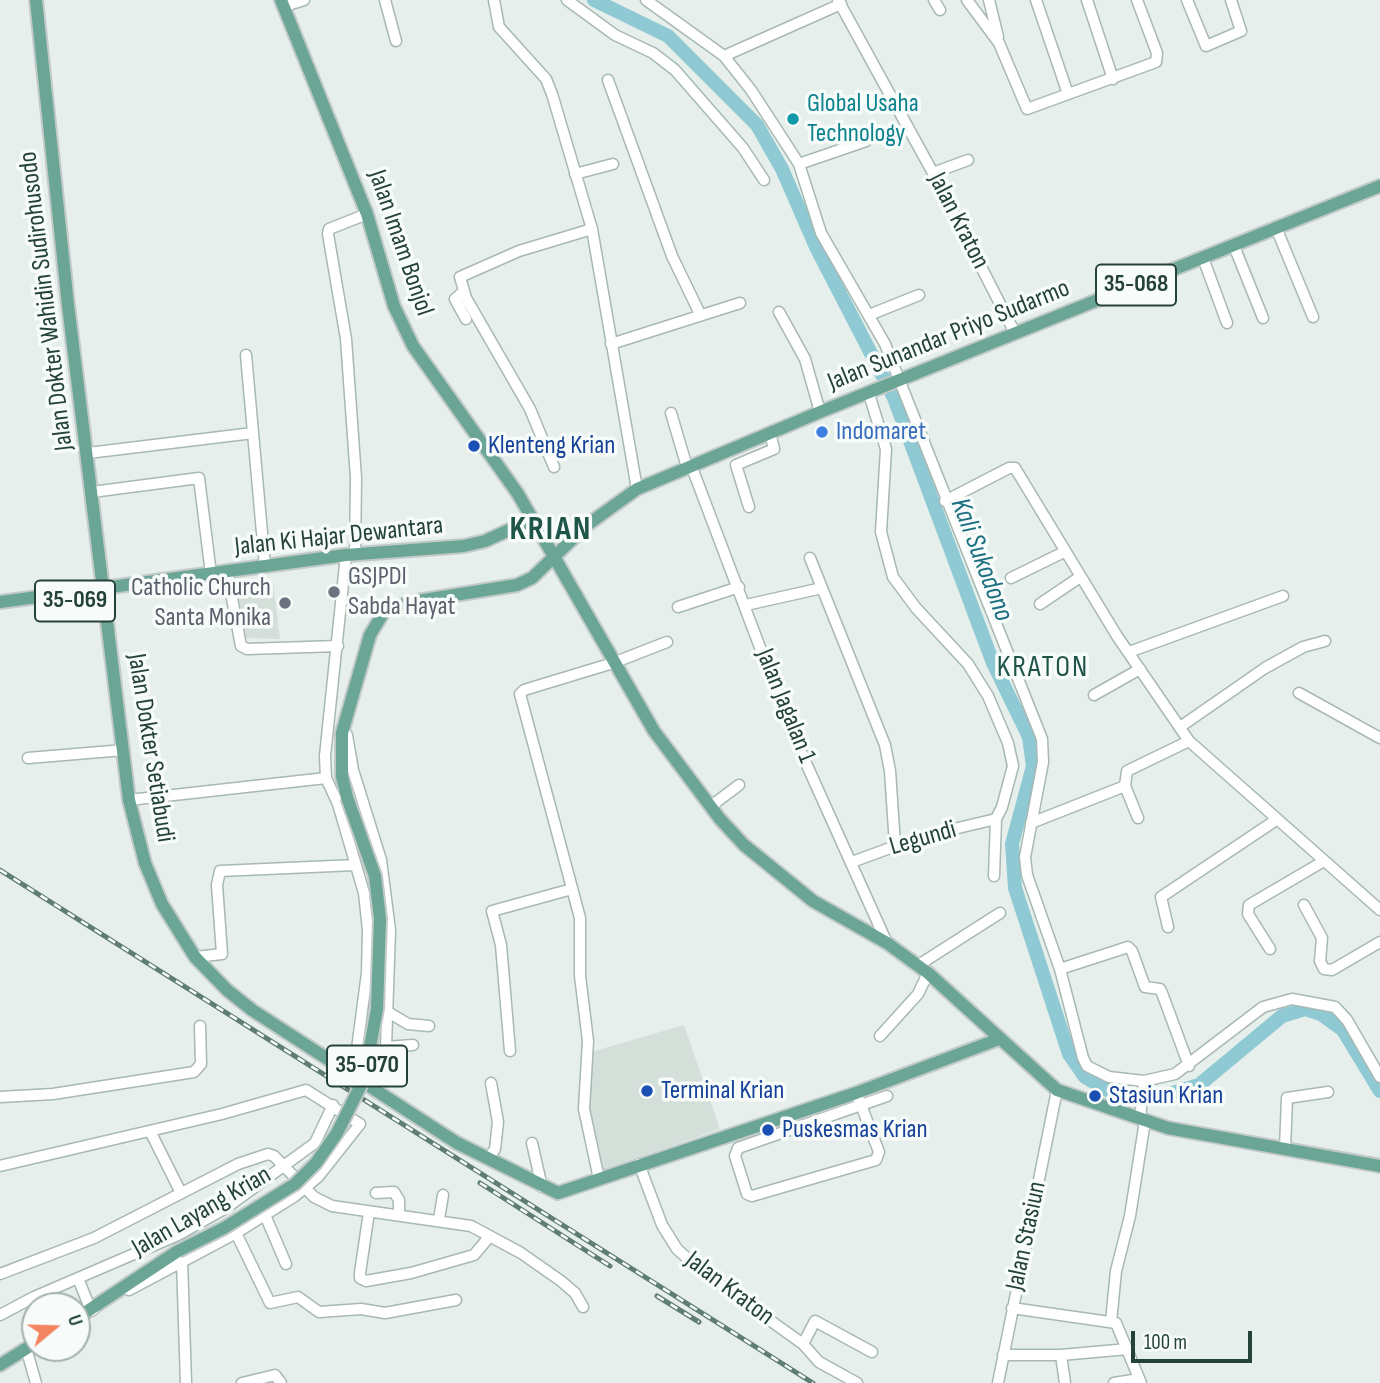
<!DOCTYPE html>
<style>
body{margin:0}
#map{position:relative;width:1380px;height:1383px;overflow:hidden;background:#e6efeb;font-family:"Sofia Sans Condensed",sans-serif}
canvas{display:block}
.north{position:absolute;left:21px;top:1292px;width:70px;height:70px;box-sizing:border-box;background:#f7fbf9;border:2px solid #a3b1ad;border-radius:50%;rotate:71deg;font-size:19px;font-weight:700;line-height:28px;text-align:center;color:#24423a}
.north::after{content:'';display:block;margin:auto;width:24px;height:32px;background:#f4845f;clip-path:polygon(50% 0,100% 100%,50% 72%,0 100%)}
.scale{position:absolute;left:1131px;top:1331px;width:121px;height:32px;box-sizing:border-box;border:4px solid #24423a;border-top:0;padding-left:9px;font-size:21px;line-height:24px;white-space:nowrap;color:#24423a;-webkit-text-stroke:5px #f7fbf9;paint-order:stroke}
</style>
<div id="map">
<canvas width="1380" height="1383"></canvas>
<div class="north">U</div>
<div class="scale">100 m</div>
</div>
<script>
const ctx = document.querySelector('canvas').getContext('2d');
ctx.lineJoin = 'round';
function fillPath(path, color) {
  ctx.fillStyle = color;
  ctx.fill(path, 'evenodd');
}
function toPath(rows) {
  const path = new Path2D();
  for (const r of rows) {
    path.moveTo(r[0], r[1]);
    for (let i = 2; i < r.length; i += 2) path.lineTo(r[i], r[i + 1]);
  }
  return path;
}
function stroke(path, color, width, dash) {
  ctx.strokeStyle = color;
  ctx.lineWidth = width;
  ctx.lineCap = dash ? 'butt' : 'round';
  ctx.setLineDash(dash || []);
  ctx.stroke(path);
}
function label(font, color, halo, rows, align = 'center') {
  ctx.font = font + ' "Sofia Sans Condensed",sans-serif';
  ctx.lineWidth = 7;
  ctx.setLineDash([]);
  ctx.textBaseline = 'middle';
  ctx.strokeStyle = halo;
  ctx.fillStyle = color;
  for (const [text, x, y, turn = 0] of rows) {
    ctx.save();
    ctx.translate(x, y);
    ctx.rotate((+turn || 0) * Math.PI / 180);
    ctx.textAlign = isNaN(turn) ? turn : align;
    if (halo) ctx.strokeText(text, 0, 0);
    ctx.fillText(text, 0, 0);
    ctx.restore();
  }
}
const built = toPath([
 [273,582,280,639,244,638,237,584],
 [684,1025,720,1129,597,1172,586,1126,591,1052]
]);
const river = toPath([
 [594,0,668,36,757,125,782,169,816,247,894,398,993,663,1029,737,1033,766,1012,844,1015,888,1069,1054,1085,1077,1107,1090,1135,1099,1169,1094,1199,1085,1282,1016,1305,1009,1321,1014,1343,1030,1380,1091]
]);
const minor = toPath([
 [385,0,396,41],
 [494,0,499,27,546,79,552,94,592,229,637,489],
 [567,0,615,35,653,53,675,70,743,148,764,180],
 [646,0,724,56,751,90,799,164,821,233,885,344,1042,739,1043,762,1025,857,1027,875,1060,969,1083,1058,1087,1066,1109,1077,1144,1081,1175,1074,1263,1007,1292,999,1335,1007,1347,1020,1380,1077],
 [838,0,933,173,1015,333],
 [934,0,940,10],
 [967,0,999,43,1027,109,1156,62,1157,53,1137,0],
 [989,0,998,37],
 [1036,0,1068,94],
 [1087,0,1113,79],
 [1187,0,1206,46,1241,31,1231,0],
 [285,6,304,0],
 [724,56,841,4],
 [608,80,672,256,700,314],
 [799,164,866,141],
 [933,173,968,160],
 [575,174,613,164],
 [1277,230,1313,317],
 [1234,246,1263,318],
 [1203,258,1227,323],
 [464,291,455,299,466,319],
 [779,312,805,359,820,412],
 [869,315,919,295],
 [611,344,740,303],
 [246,355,265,566],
 [869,394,886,449,881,532,893,577,916,608,968,664,988,696,1008,743,1013,766,1002,807,996,819,994,876],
 [671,413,687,467],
 [88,453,253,433],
 [691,465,792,732,887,943],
 [554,467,530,409,466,298,460,277,519,251,592,229],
 [92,492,199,478,211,574],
 [945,501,1009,468,1015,468,1117,636,1189,741,1380,910],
 [749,507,736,465,774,449,770,433],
 [346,555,325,756,326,778,338,804,364,893,368,930,367,973,357,1049,350,1071],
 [355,555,356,478,346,339,328,234,329,229,367,214],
 [810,558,885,745,890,771,895,845],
 [227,572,241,646,247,649,338,646],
 [1011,578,1064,552],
 [1040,604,1080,577],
 [746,605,822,588],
 [678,607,739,587],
 [1129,652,1283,596],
 [1299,693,1380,738],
 [1094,695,1140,669],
 [1180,727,1265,668,1303,647,1325,641],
 [347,735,353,770,381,860,390,930,386,1047,377,1090],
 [28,758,124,750],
 [1125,786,1127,771,1189,741],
 [129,800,326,778],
 [711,806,739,785],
 [1031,823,1125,786,1138,818],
 [852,862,920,837,996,819],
 [1304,905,1322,938,1320,961,1324,969,1332,970,1380,942],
 [1168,927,1161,897,1276,820],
 [1270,949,1248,914,1249,905,1324,861],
 [195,957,222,954,217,885,220,871,356,865],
 [917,966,1000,913],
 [1060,969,1128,947,1132,951,1145,987,1160,989,1162,993,1189,1066],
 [388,1012,408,1024,429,1026],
 [880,1036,918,994,928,973],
 [386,1047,413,1045],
 [510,1051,501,945,492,911,572,889],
 [856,1093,861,1105,879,1152,876,1160,752,1196,747,1194,735,1156,738,1148,861,1105,887,1096],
 [0,1097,53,1094,194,1072,201,1064,200,1026],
 [1140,1119,1144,1081],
 [150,1131,181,1193],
 [532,1143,542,1187],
 [1285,1148,1287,1098,1328,1092],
 [488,1159,495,1149,498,1122,491,1083],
 [639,1164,662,1225,677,1249,701,1271,803,1344,819,1362,857,1383],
 [0,1166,222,1114,306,1090,360,1124,318,1177,295,1196,236,1233,129,1290],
 [599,1179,584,1109,588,1041,580,976,580,918,520,694,524,690,613,663,667,642],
 [376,1193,394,1192,399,1200,399,1215],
 [369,1212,360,1273,360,1278,366,1281,411,1273,474,1255,490,1236],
 [265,1215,286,1264],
 [439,1219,443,1195],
 [236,1233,270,1303,298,1297,319,1312,361,1309,385,1313,456,1300],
 [182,1261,186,1383],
 [0,1274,94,1238,238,1164,268,1154,274,1156,314,1197,332,1206,471,1226,521,1253,561,1281,575,1293,583,1307],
 [78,1278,91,1311,94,1309],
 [1012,1308,1116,1323,1141,1383],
 [0,1315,34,1297,178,1235,226,1208,315,1143,333,1105],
 [1111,1322,1116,1271,1130,1216,1145,1121],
 [803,1344,815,1321,872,1352],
 [26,1348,36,1383],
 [1003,1355,1061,1355,1128,1349],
 [1061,1355,1065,1383],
 [242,1383,275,1375,281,1383],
 [998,1383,1057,1090],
 [1114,1383,1139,1379]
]);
const major = toPath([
 [36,0,68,305,129,800,145,863,162,904,195,957,227,990,252,1010,457,1143,558,1193,856,1093,999,1039],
 [281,0,367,214,394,306,413,346,518,494,654,731,720,819,744,845,813,901,887,943,928,973,1057,1090,1168,1128,1380,1166],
 [0,602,346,555,464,546,485,541,531,520],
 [347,797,342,776,342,733,370,635,385,610,417,601,517,585,532,578,587,525,637,489,820,412,1380,186],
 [77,1318,178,1251],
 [0,1365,35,1343]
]);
const rail = toPath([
 [0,870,813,1383],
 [480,1183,610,1266],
 [657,1296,699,1322]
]);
const majorBridge = toPath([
 [178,1251,224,1228,295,1184,316,1163,337,1133,364,1079,377,1009,380,919,375,876,347,797]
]);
const markers = [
 [793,119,7,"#0f9aa8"],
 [822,432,7,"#3f7fe0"],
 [474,446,7,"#1a4fb4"],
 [334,592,7,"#6b7280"],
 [285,603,7,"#6b7280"],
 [647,1091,7,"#1a4fb4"],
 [1095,1096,7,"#1a4fb4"],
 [768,1130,7,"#1a4fb4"]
];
const shields = [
 [1136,285,80],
 [75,601,80],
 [367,1066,80]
];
const shieldNames = [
 ["35-068",1136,285],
 ["35-069",75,601],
 ["35-070",367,1066]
];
const cultureNames = [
 ["Global Usaha",807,104],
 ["Technology",807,134]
];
const streetNames = [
 ["Jalan Kraton",958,221,63],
 ["Jalan Imam Bonjol",400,243,71],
 ["Jalan Dokter Wahidin Sudirohusodo",47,301,-97],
 ["Jalan Sunandar Priyo Sudarmo",949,336,-22],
 ["Jalan Ki Hajar Dewantara",339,537,-6],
 ["Jalan Jagalan 1",785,706,68],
 ["Jalan Dokter Setiabudi",150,748,81],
 ["Legundi",923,839,-16],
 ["Jalan Layang Krian",202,1212,-30],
 ["Jalan Stasiun",1027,1236,-78],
 ["Jalan Kraton",729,1289,37]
];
const shopNames = [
 ["Indomaret",836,432]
];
const transitNames = [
 ["Klenteng Krian",488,446],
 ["Terminal Krian",661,1091],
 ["Stasiun Krian",1109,1096],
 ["Puskesmas Krian",782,1130]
];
const worshipNames = [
 ["GSJPDI",348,577],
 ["Sabda Hayat",348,607],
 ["Catholic Church",271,588,"right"],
 ["Santa Monika",271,618,"right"]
];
const waterNames = [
 ["Kali Sukodono",981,560,69]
];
const quarterNames = [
 ["KRATON",1043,668]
];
const districtNames = [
 ["KRIAN",551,531]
];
fillPath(built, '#d4dfda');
stroke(river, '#8ec9d4', 14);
stroke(minor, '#a8b8b2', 13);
stroke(major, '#c2cac8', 16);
stroke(minor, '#fff', 10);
stroke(major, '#6aa596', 12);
stroke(rail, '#5f7d75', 5);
stroke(rail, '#f7fbf9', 2.5, [8]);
stroke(majorBridge, '#c2cac8', 16, []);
stroke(majorBridge, '#6aa596', 12);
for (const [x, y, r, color] of markers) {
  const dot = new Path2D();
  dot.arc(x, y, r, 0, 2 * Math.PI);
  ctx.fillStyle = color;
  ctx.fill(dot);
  stroke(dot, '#f7fbf9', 2.5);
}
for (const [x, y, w] of shields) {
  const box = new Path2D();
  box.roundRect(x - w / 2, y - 20.5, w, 41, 5);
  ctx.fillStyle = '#f7fbf9';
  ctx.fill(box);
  stroke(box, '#24423a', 2);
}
label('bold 24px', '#24423a', null, shieldNames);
label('26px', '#0d838f', '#f7fbf9', cultureNames, 'left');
label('26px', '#24423a', '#f7fbf9', streetNames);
label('26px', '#366cbe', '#f7fbf9', shopNames, 'left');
label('26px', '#164399', '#f7fbf9', transitNames, 'left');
label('26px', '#5b616d', '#f7fbf9', worshipNames, 'left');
label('italic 28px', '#1c6f80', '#f7fbf9', waterNames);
ctx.letterSpacing = '2px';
label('30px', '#1f5548', '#f7fbf9', quarterNames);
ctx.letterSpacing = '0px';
ctx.letterSpacing = '2px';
label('bold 33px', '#1f5548', '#f7fbf9', districtNames);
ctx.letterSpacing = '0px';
</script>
